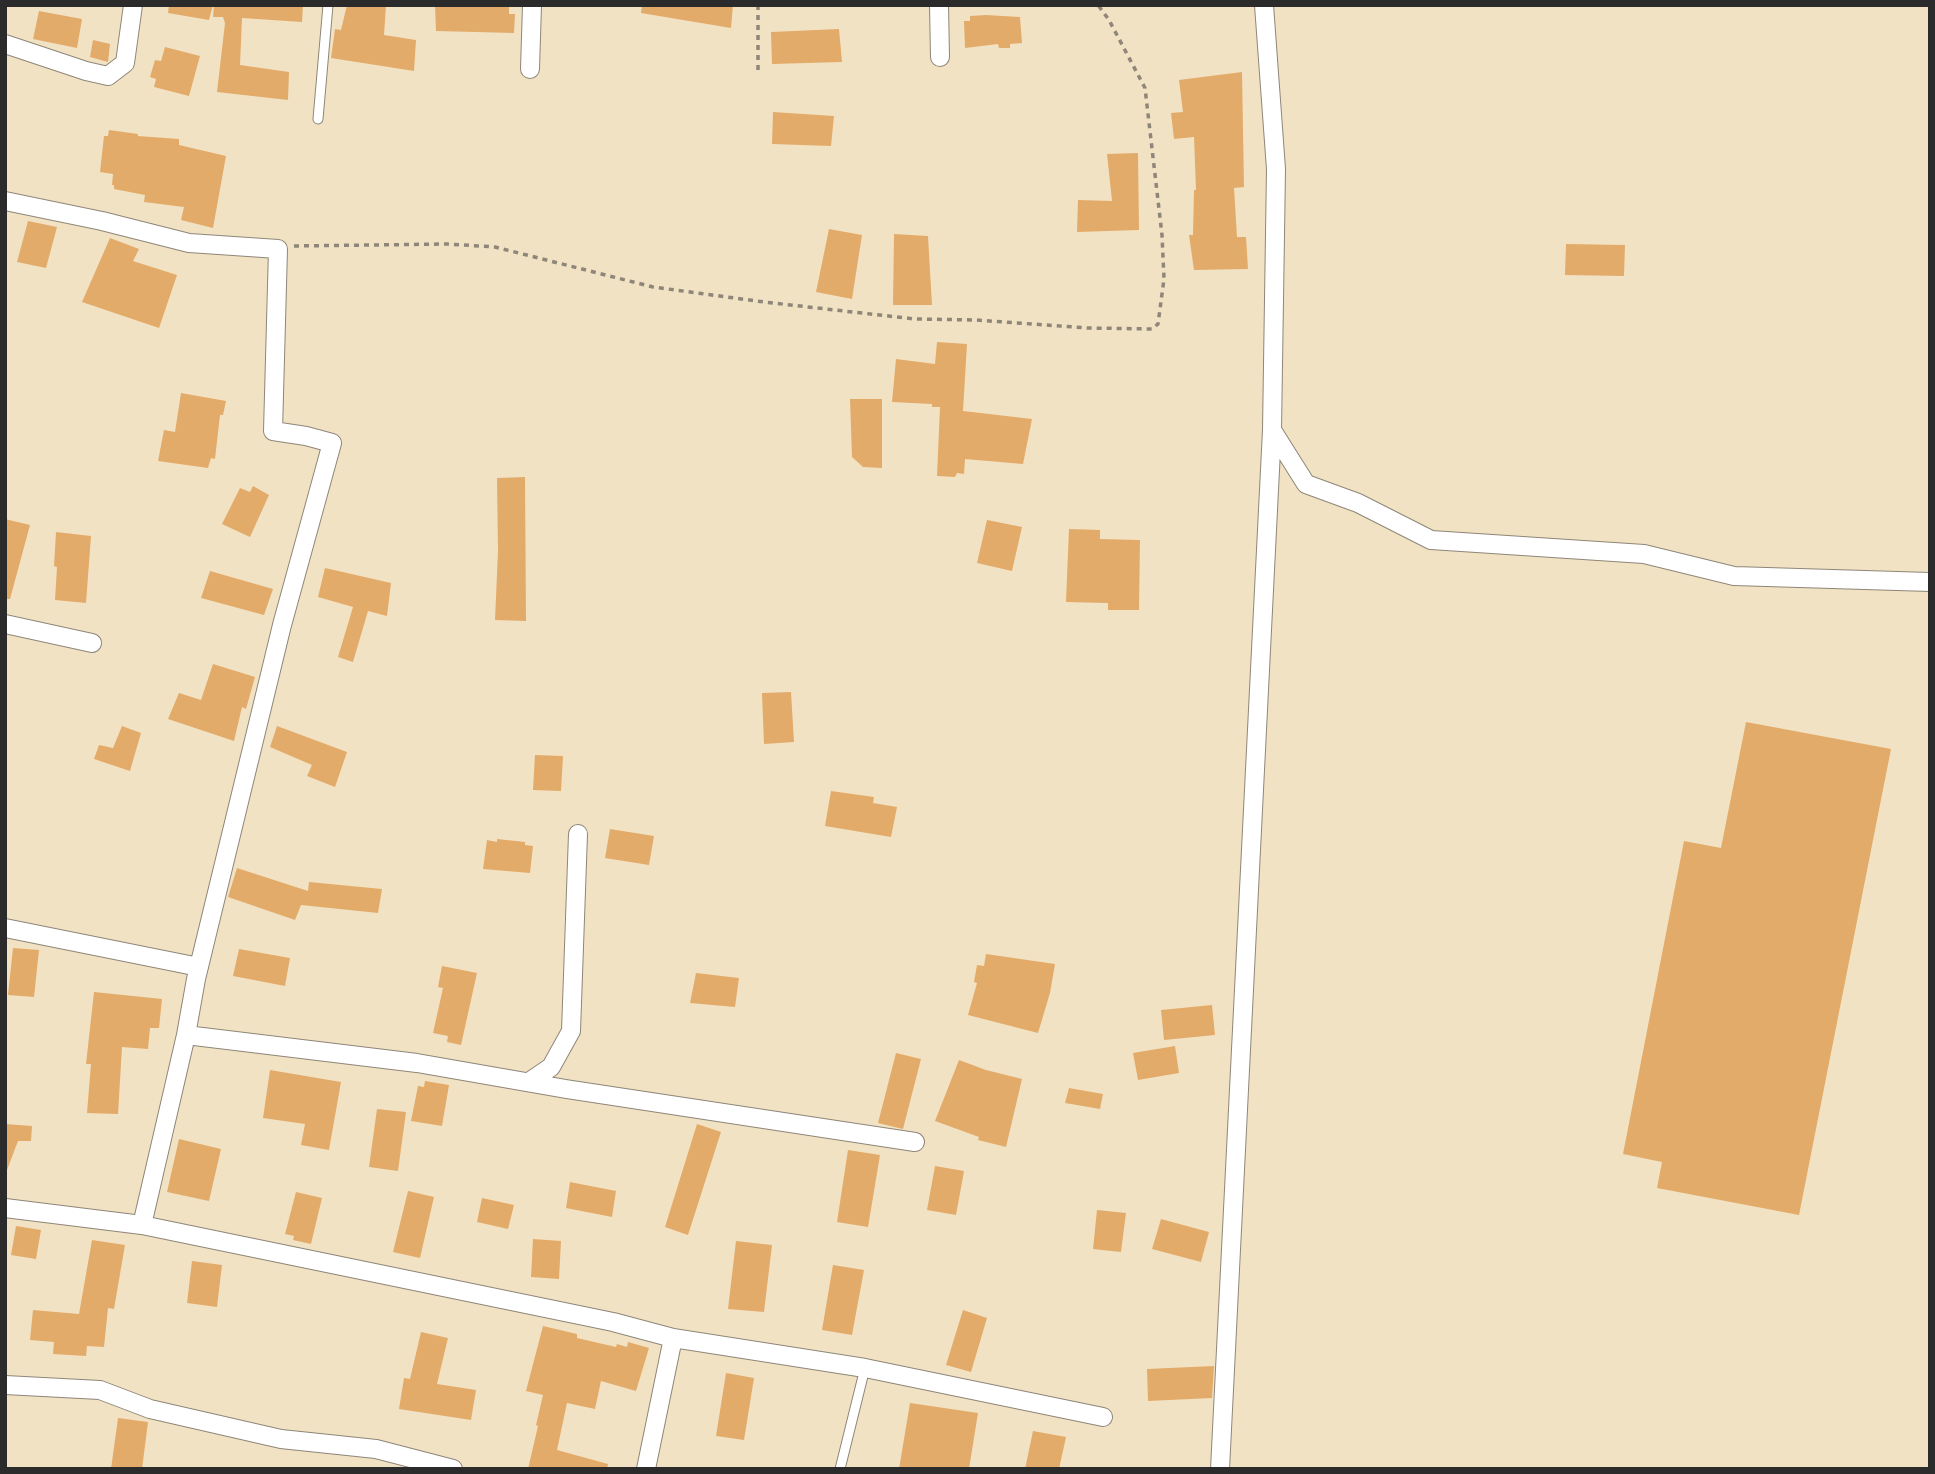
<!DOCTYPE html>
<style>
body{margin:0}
#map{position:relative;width:1935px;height:1474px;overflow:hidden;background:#f2e2c4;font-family:"Balsamiq Sans",sans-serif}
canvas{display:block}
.frame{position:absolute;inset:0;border:7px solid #2b2b2b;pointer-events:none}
</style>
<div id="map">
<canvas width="1935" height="1474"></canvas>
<div class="frame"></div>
</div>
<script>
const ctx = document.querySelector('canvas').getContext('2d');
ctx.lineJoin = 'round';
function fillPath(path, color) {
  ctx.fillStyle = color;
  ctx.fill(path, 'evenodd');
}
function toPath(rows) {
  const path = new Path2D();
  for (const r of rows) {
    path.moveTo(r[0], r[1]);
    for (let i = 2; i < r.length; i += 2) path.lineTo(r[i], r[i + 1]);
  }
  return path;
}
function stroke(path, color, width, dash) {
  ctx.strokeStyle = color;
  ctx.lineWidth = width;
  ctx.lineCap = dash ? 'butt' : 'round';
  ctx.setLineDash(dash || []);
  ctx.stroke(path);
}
const building = toPath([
 [169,5,213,5,209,20,168,13],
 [214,5,303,5,302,22,242,18,240,65,289,72,288,100,217,92,225,23,223,17,213,17],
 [347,5,386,5,384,35,416,40,414,71,331,58,335,29,341,30],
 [435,5,509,5,509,14,515,14,514,33,436,31],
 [642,5,733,5,731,28,641,13],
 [39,11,82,19,77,48,33,39],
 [986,15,1020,17,1022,43,1010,44,1010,48,999,48,998,44,965,48,964,21,970,21,970,16],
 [839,29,842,62,772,64,771,32],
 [93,40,110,44,108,62,90,57],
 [165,47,200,56,189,96,154,87,156,79,150,77,155,60,161,61],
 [1242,72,1244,187,1234,188,1237,237,1246,237,1248,269,1194,270,1189,235,1193,235,1194,190,1196,190,1194,137,1174,139,1171,113,1183,112,1179,80],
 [773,112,834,116,831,146,772,144],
 [109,130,138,134,138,136,179,139,179,145,226,156,213,228,181,220,184,207,144,202,145,195,114,189,114,185,112,185,113,174,100,172,104,136,108,136],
 [1138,153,1139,230,1077,232,1078,200,1112,201,1107,154],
 [28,221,57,227,46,268,17,262],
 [829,229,862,235,852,299,816,292],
 [894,234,928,236,932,305,893,305],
 [110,238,139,249,133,261,177,275,159,328,82,302],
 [1566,244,1625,245,1624,276,1565,275],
 [937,342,967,344,963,411,1032,419,1023,464,965,459,964,474,957,473,955,477,937,476,940,407,932,407,932,404,892,402,896,359,935,364],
 [181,393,226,401,223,415,220,415,215,459,211,458,208,468,158,461,164,430,175,432],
 [850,399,882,399,882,468,863,467,852,457],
 [525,477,526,621,495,620,498,551,497,478],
 [253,486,269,495,250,537,222,524,240,488,250,492],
 [5,519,30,525,10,599,5,599],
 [987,520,1022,527,1012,571,977,563],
 [1069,529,1100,530,1100,539,1140,540,1139,610,1108,610,1108,603,1066,602],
 [56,532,91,536,86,603,55,600,57,567,54,566],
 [325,568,391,583,387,616,368,611,353,662,338,657,353,607,318,597],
 [210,571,273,589,264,615,201,598],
 [213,664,255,677,246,709,242,707,234,741,168,719,179,693,201,700],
 [791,692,794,742,764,744,762,693],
 [1746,722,1891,749,1799,1215,1657,1188,1662,1162,1623,1154,1684,841,1721,848],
 [122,726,141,733,130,771,94,759,99,745,113,748],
 [277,726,347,752,335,787,307,776,312,765,270,747],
 [535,755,563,756,561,791,533,790],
 [831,791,874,797,873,803,897,807,891,837,825,826],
 [610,829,654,836,649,865,605,858],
 [497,839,525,842,525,845,533,846,530,873,483,869,487,840,497,842],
 [237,868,308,891,309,882,382,889,378,913,301,905,295,920,228,897],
 [13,948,39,950,34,997,8,995],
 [239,949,290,958,285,986,233,976],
 [986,954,1055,964,1050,993,1038,1033,968,1015,977,983,974,982,977,965,984,966],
 [442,966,477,973,461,1045,447,1042,448,1036,433,1033,443,988,438,987],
 [696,973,739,978,735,1007,690,1003],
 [94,992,162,999,159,1028,150,1028,148,1049,122,1047,118,1114,87,1113,91,1064,86,1064],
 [1212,1005,1215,1035,1164,1040,1161,1010],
 [1175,1046,1179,1073,1138,1080,1133,1053],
 [896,1053,921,1059,903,1129,878,1123],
 [959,1060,986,1070,1022,1079,1006,1147,978,1140,979,1137,935,1121],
 [270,1070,341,1082,329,1150,301,1145,305,1124,263,1118],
 [425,1081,449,1085,442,1126,411,1121,418,1086,424,1087],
 [1069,1088,1103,1094,1100,1109,1065,1103],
 [377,1109,406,1112,398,1171,369,1167],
 [5,1124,32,1126,31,1141,18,1141,7,1170,5,1169],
 [697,1124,721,1132,688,1235,665,1227],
 [179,1139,221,1149,209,1201,167,1192],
 [848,1150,880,1155,868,1227,837,1222],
 [935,1166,964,1171,956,1215,927,1210],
 [570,1182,616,1191,612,1217,566,1208],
 [408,1191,434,1197,420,1258,393,1252],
 [296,1192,322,1198,311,1244,293,1240,294,1236,285,1234],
 [482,1198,514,1205,508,1229,477,1222],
 [1097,1210,1126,1213,1121,1252,1093,1249],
 [1161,1219,1209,1232,1201,1262,1152,1249],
 [16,1226,41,1230,36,1259,11,1255],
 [533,1239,561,1241,559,1279,531,1277],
 [92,1240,125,1245,114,1309,108,1308,104,1347,87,1346,86,1356,53,1354,54,1342,30,1340,33,1310,79,1314],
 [736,1241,772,1245,764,1312,728,1309],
 [192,1261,222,1265,217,1307,187,1303],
 [833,1265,864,1270,852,1335,822,1330],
 [963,1310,987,1318,971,1372,946,1365],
 [543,1326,577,1334,577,1338,616,1347,617,1344,627,1347,628,1342,649,1348,636,1391,601,1381,595,1409,567,1403,557,1450,608,1464,607,1469,528,1469,538,1426,536,1425,543,1395,526,1391],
 [421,1332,448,1338,437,1384,476,1390,471,1420,399,1409,404,1378,410,1379],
 [1214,1366,1212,1398,1148,1401,1147,1369],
 [726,1373,754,1378,744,1440,716,1436],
 [910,1403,978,1413,969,1469,899,1469],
 [118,1418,148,1422,142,1469,111,1469],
 [1033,1431,1066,1437,1059,1469,1025,1469]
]);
const path = toPath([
 [758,70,758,5],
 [294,246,447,244,495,247,653,287,764,302,915,319,976,320,1088,328,1152,329,1158,324,1164,279,1162,235,1145,88,1109,20,1098,5]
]);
const service = toPath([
 [318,119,328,5],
 [840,1469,865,1368]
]);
const minor = toPath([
 [939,5,940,57],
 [1264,5,1276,169,1272,430,1306,484,1358,503,1431,540,1644,554,1734,576,1930,582],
 [5,44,86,71,108,76,125,63,133,5],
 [530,69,532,5],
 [5,201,102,221,189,243,278,249,273,431,306,436,332,443,282,625,196,979,186,1035,142,1225],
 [5,624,92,643],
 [5,928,199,967],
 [186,1035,417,1063,566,1089,915,1142],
 [529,1082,551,1067,571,1031,578,834],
 [5,1208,142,1225,613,1322,673,1338,865,1368,1103,1417],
 [5,1385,100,1390,150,1409,281,1439,376,1449,453,1469],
 [646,1469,673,1338],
 [1220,1469,1272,430]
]);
fillPath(building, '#e3ab69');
stroke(service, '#8e8678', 11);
stroke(minor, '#8e8678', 20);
stroke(path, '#8e8678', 3.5, [5, 5]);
stroke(service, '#fff', 9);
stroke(minor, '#fff', 18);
</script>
